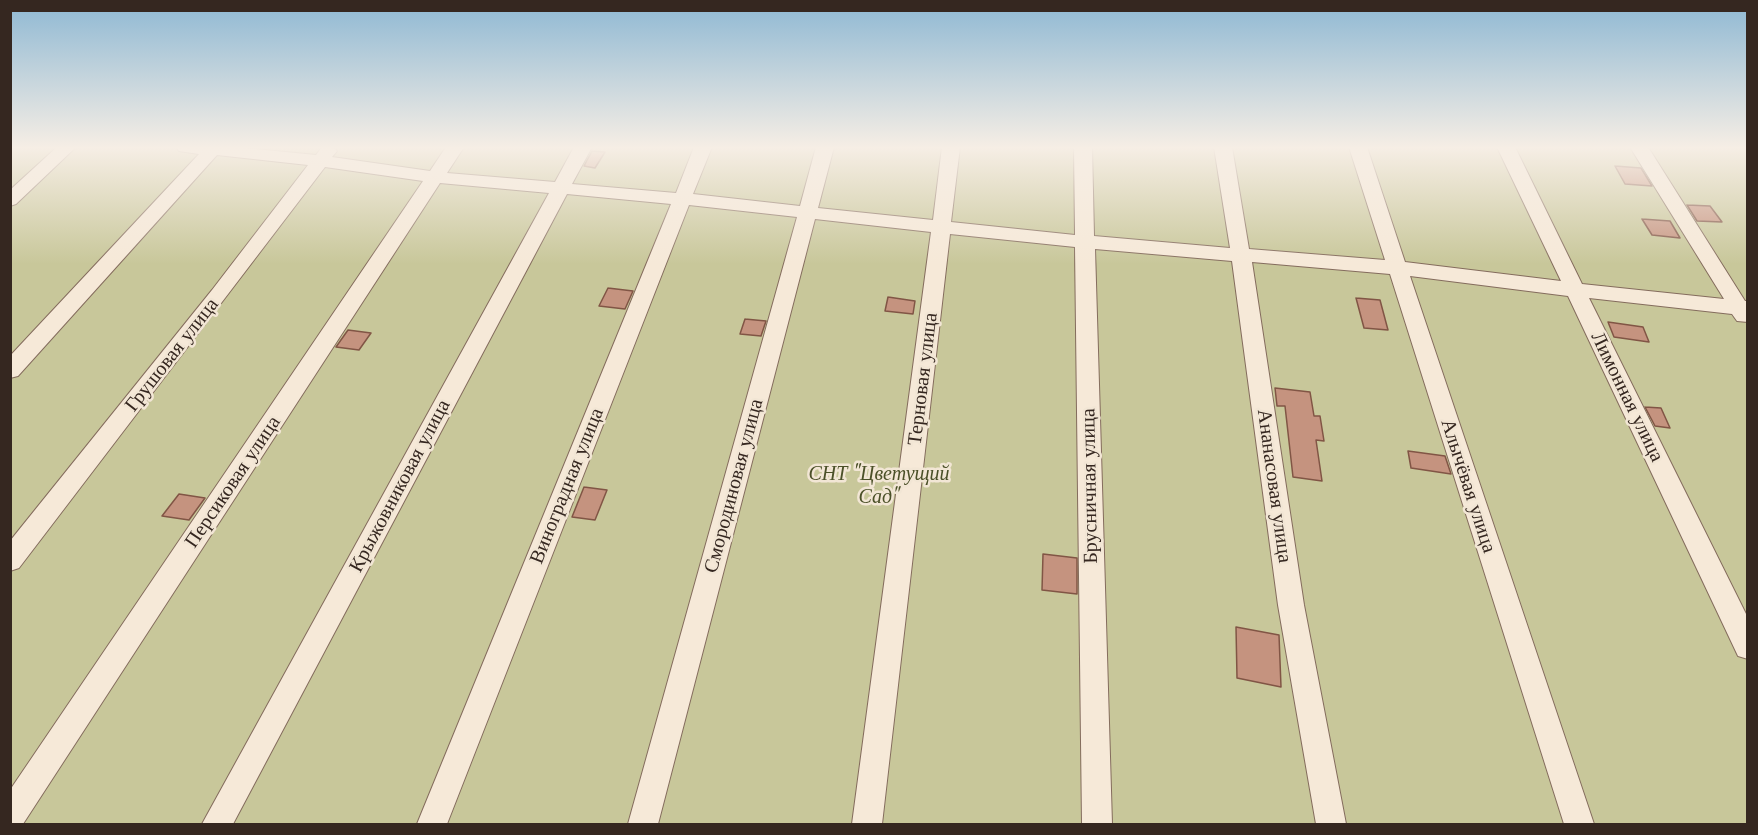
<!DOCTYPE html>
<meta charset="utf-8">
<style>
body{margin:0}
#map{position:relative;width:1758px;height:835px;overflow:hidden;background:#eadac6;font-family:"Libre Baskerville",serif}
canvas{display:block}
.frame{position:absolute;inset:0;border:12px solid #352720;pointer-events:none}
</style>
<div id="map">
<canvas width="1758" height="835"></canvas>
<div class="frame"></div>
</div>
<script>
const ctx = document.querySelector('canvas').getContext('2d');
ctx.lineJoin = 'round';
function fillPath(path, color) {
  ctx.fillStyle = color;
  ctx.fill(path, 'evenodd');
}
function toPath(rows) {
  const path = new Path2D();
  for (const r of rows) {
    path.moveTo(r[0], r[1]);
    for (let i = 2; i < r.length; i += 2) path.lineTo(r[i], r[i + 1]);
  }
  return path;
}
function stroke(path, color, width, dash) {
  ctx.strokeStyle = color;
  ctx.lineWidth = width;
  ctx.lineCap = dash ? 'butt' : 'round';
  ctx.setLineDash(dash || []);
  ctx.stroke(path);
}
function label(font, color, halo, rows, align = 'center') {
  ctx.font = font + ' "Libre Baskerville",serif';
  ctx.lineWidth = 5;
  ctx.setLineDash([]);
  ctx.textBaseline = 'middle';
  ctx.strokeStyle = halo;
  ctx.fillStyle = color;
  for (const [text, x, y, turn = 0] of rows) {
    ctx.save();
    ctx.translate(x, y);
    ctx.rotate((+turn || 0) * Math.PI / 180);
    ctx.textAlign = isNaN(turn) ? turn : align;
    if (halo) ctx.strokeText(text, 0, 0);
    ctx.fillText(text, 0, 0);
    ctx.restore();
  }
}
const green = toPath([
 [11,147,1747,147,1747,824,11,824]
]);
const building = toPath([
 [592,151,605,152,595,168,584,166,592,151],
 [1615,166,1641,168,1652,186,1625,184,1615,166],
 [1687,205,1710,206,1722,222,1697,221,1687,205],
 [1642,219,1670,221,1680,238,1652,235,1642,219],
 [608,288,633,291,625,309,599,306,608,288],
 [888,297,915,301,913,314,885,311,888,297],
 [1356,298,1380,300,1388,330,1364,328,1356,298],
 [745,319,766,321,761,336,740,334,745,319],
 [1608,322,1643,327,1649,342,1614,337,1608,322],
 [348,330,371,333,359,350,336,347,348,330],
 [1275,388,1310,392,1314,416,1320,416,1324,441,1316,440,1322,481,1293,477,1285,406,1277,406,1275,388],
 [1645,407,1661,408,1670,428,1655,426,1645,407],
 [1408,451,1445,456,1451,474,1411,468,1408,451],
 [584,487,607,490,595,520,572,517,584,487],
 [179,494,205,498,189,520,162,516,179,494],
 [1043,554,1077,558,1077,594,1042,590,1043,554],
 [1236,627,1279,635,1281,687,1237,678,1236,627]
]);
const minor = toPath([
 [57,147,76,147,16,204,10,206,10,190,57,147],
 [176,147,235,147,316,155,322,147,333,147,337,151,332,157,430,171,446,147,464,147,447,173,555,182,574,147,592,147,572,184,676,193,694,147,712,147,693,194,800,206,816,147,834,147,818,208,933,220,942,147,960,147,951,222,1075,235,1074,147,1092,147,1094,236,1230,248,1214,147,1232,147,1249,249,1385,260,1349,147,1367,147,1405,262,1561,281,1497,147,1515,147,1582,284,1724,299,1630,147,1648,147,1745,301,1748,301,1748,322,1737,321,1732,314,1589,298,1748,618,1748,659,1738,656,1568,296,1410,276,1594,824,1564,824,1390,274,1252,262,1304,605,1346,824,1316,824,1278,605,1232,261,1095,249,1112,824,1082,824,1075,247,950,234,882,824,852,824,931,232,815,219,658,824,628,824,797,217,689,205,447,824,417,824,671,204,567,194,233,824,202,824,549,193,440,183,23,824,10,824,10,790,423,181,325,167,19,568,10,571,10,541,212,290,308,165,217,155,18,376,10,378,10,356,199,154,179,151,176,147]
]);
const streetNames = [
 ["Грушовая улица",172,355,-52],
 ["Терновая улица",923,379,-83],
 ["Лимонная улица",1627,397,64],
 ["Персиковая улица",233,482,-56],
 ["Крыжовниковая улица",400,486,-62],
 ["Виноградная улица",567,486,-68],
 ["Смородиновая улица",734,486,-75],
 ["Брусничная улица",1090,486,-91],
 ["Ананасовая улица",1274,486,82],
 ["Алычёвая улица",1468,486,72]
];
const parkNames = [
 ["СНТ \"Цветущий",879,474],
 ["Сад\"",879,497]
];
fillPath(green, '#c8c79a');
fillPath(building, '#c5937f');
stroke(building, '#815545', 1.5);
stroke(minor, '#846c5d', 2);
fillPath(minor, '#f6e9d8');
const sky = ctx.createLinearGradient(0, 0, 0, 264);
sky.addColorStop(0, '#8eb8d3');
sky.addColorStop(0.56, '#f6eee5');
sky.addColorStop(1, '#f6eee500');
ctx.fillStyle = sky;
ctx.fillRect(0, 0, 1758, 264);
label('20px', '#352720', '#f2e6d5', streetNames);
label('italic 20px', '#4b5028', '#f2e6d5', parkNames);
</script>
